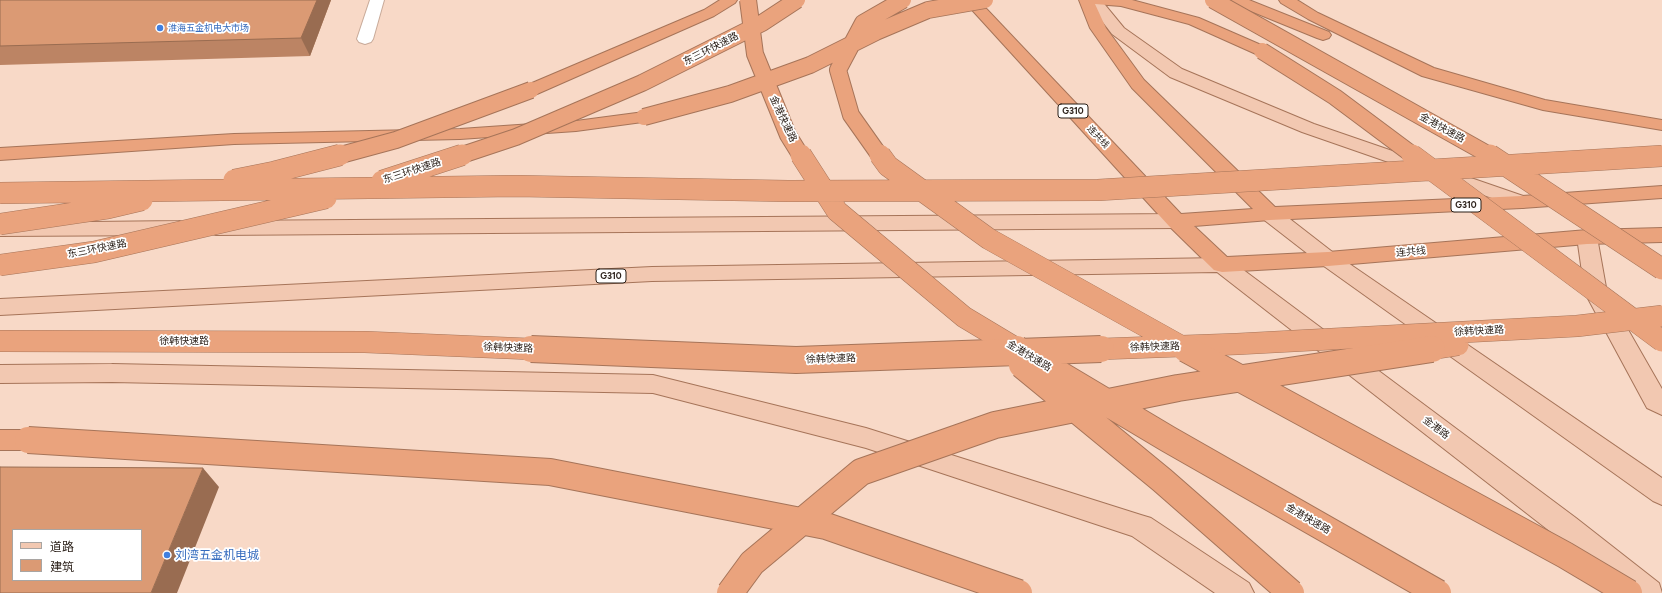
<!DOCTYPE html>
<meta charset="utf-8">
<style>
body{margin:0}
#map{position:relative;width:1662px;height:593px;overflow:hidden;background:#f8d9c7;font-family:Figtree,"Noto Sans SC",sans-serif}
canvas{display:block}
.legend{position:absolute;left:12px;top:529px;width:130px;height:52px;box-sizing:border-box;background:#fff;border:1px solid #a9a5a2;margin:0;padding:5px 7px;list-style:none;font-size:12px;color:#291e17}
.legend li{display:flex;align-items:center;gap:8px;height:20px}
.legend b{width:20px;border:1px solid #a9a5a2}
</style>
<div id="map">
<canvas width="1662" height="593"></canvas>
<ul class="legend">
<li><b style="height:5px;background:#f2c8b1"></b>道路</li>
<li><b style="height:11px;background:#db9a74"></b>建筑</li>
</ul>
</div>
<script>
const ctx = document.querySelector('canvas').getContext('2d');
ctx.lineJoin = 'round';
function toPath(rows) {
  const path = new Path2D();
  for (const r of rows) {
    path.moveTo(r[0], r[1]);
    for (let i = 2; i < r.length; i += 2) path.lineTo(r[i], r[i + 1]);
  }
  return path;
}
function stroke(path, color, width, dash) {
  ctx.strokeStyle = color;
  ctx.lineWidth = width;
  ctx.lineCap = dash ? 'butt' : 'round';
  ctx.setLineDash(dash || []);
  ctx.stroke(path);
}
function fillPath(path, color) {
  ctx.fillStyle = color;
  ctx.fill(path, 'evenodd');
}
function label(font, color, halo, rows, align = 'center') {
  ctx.font = font + ' Figtree,"Noto Sans SC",sans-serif';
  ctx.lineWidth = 3.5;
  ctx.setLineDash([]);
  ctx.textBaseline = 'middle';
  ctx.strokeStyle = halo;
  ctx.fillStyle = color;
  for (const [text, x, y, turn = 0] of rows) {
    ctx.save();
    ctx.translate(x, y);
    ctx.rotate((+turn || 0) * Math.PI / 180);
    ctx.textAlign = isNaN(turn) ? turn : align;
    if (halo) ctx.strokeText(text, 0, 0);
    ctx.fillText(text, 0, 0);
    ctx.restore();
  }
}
const street = toPath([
 [370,0,384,0,373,39,371,42,365,44,359,42,357,39,370,0]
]);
const primary = toPath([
 [1086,0,1101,0,1124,28,1182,69,1314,124,1529,198,1532,202,1529,206,1522,208,1515,206,1302,132,1170,77,1112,34,1086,0],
 [1270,208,1277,209,1335,254,1662,478,1662,505,1653,501,1321,264,1263,219,1260,214,1263,209,1270,208],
 [1176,214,1183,216,1186,221,1183,226,1176,228,216,235,209,233,206,228,209,223,216,221,1176,214],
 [179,221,186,223,189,228,186,233,179,235,0,236,0,224,2,223,179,221],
 [1587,230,1594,232,1597,237,1607,293,1662,389,1662,415,1647,408,1585,293,1577,237,1580,232,1587,230],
 [1222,258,1230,260,1576,518,1659,583,1662,593,1627,593,1556,536,1217,272,652,281,0,315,0,299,652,267,1222,258],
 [112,364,653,375,866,428,1141,515,1151,518,1249,583,1254,593,1215,593,1132,536,866,448,653,393,112,382,0,383,0,365,112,364]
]);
const highway = toPath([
 [720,0,737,0,735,3,714,16,537,94,531,95,525,94,522,90,525,86,704,10,720,0],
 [963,0,978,0,1181,214,1253,209,1132,88,1090,28,1079,0,1132,0,1199,18,1268,48,1270,51,1268,54,1262,56,1256,54,1189,24,1121,6,1095,4,1106,28,1144,80,1275,207,1522,196,1662,186,1662,198,1522,208,1270,220,1194,226,1227,257,1328,252,1587,230,1662,228,1662,242,1587,244,1328,266,1222,272,1214,270,1169,226,963,0],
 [1229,0,1249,0,1329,32,1331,35,1329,38,1323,40,1317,38,1231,3,1229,0],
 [1279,0,1297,0,1318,13,1434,68,1545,100,1662,120,1662,130,1543,110,1422,76,1308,19,1281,3,1279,0],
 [644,112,650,113,653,117,650,121,576,131,460,139,234,144,0,160,0,148,234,134,460,129,576,121,644,112],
 [0,430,28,430,37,433,41,440,37,447,28,450,0,450,0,430]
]);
const highwayBridgeFar2 = toPath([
 [748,0,755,54,788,135,801,156],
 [1213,0,1491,156],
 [1262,51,1335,97,1414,156],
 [644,117,730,94,810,65,876,32,928,10,985,0],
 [337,156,396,140,531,90],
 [459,156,516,137,642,83,762,23,797,0],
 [880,156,851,115,838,70,863,23,903,0]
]);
const highwayBridgeFar1 = toPath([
 [801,155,837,211,964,317,1019,350],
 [880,155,888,166,989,239,1188,350],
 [1412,155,1662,341],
 [1490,155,1662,269],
 [234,180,274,172,340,155],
 [382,181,462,155],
 [0,193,516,186,788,191,1098,190,1662,156],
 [0,224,108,208,142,200],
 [0,265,94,252,326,198],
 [0,341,365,342,555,350],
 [1073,350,1237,344,1577,326,1662,316],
 [1426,350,1458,345]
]);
const highwayBridge = toPath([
 [531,349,796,360,1101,349],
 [1017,349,1168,439,1438,593],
 [1186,349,1565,555,1629,593],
 [1022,365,1162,480,1291,593],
 [28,440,550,472,826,526,1019,593],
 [730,593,752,563,861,472,995,425,1178,388,1432,349]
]);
const wall = toPath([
 [0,0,331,0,310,56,0,65]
]);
const shadedWall = toPath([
 [317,0,331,0,310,56,301,38],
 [203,468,219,487,177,593,151,593]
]);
const building = toPath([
 [0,0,317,0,301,38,0,46,0,0],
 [0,467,203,468,151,593,0,593,0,467],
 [13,530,141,530,141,580,13,580,13,530]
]);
const markers = [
 [160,28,4,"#3f7fe0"],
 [167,555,4,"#3f7fe0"]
];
const farShopnames = [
 ["淮海五金机电大市场",168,28]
];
const shields = [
 [1073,111,30],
 [1466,205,30],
 [611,276,30]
];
const shieldNames = [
 ["G310",1073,111],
 ["G310",1466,205],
 ["G310",611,276]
];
const farStreetnames = [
 ["连共线",1098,137,47]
];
const streetNames = [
 ["东三环快速路",711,49,-27],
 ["金港快速路",783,119,65],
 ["金港快速路",1442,128,29],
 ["东三环快速路",412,171,-18],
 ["东三环快速路",97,249,-11],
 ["连共线",1411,252,-5],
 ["徐韩快速路",1479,331,-3],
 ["徐韩快速路",184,341],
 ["徐韩快速路",1155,347,-2],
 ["徐韩快速路",508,348,2],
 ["金港快速路",1029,356,31],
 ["徐韩快速路",831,359,-2],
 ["金港路",1436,428,37],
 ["金港快速路",1308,519,30]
];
const nearShopnames = [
 ["刘湾五金机电城",175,555]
];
stroke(street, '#c8aa99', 2);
stroke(primary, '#a67459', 2);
stroke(highway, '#a67459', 2);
fillPath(street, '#fff');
fillPath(primary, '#f2c8b1');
fillPath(highway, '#eaa37d');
stroke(highwayBridgeFar2, '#a67459', 18, []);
stroke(highwayBridgeFar1, '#a67459', 22, []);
stroke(highwayBridge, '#a67459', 28, []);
stroke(highwayBridgeFar2, '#eaa37d', 16);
stroke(highwayBridgeFar1, '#eaa37d', 21);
stroke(highwayBridge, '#eaa37d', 26);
fillPath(wall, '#bc8464');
fillPath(shadedWall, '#996c51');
fillPath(building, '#db9a74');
stroke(building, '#996c51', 1);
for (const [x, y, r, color] of markers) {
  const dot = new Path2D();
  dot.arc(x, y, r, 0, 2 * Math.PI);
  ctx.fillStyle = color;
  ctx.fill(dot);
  stroke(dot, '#fff', 1.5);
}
label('9px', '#366cbe', '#fff', farShopnames, 'left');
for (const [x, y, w] of shields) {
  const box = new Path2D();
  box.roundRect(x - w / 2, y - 7, w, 14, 3);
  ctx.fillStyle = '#fff';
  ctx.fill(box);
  stroke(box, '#291e17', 1);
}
label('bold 9px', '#291e17', null, shieldNames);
label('9px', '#291e17', '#fff', farStreetnames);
label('10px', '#291e17', '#fff', streetNames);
label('12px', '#366cbe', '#fff', nearShopnames, 'left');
</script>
